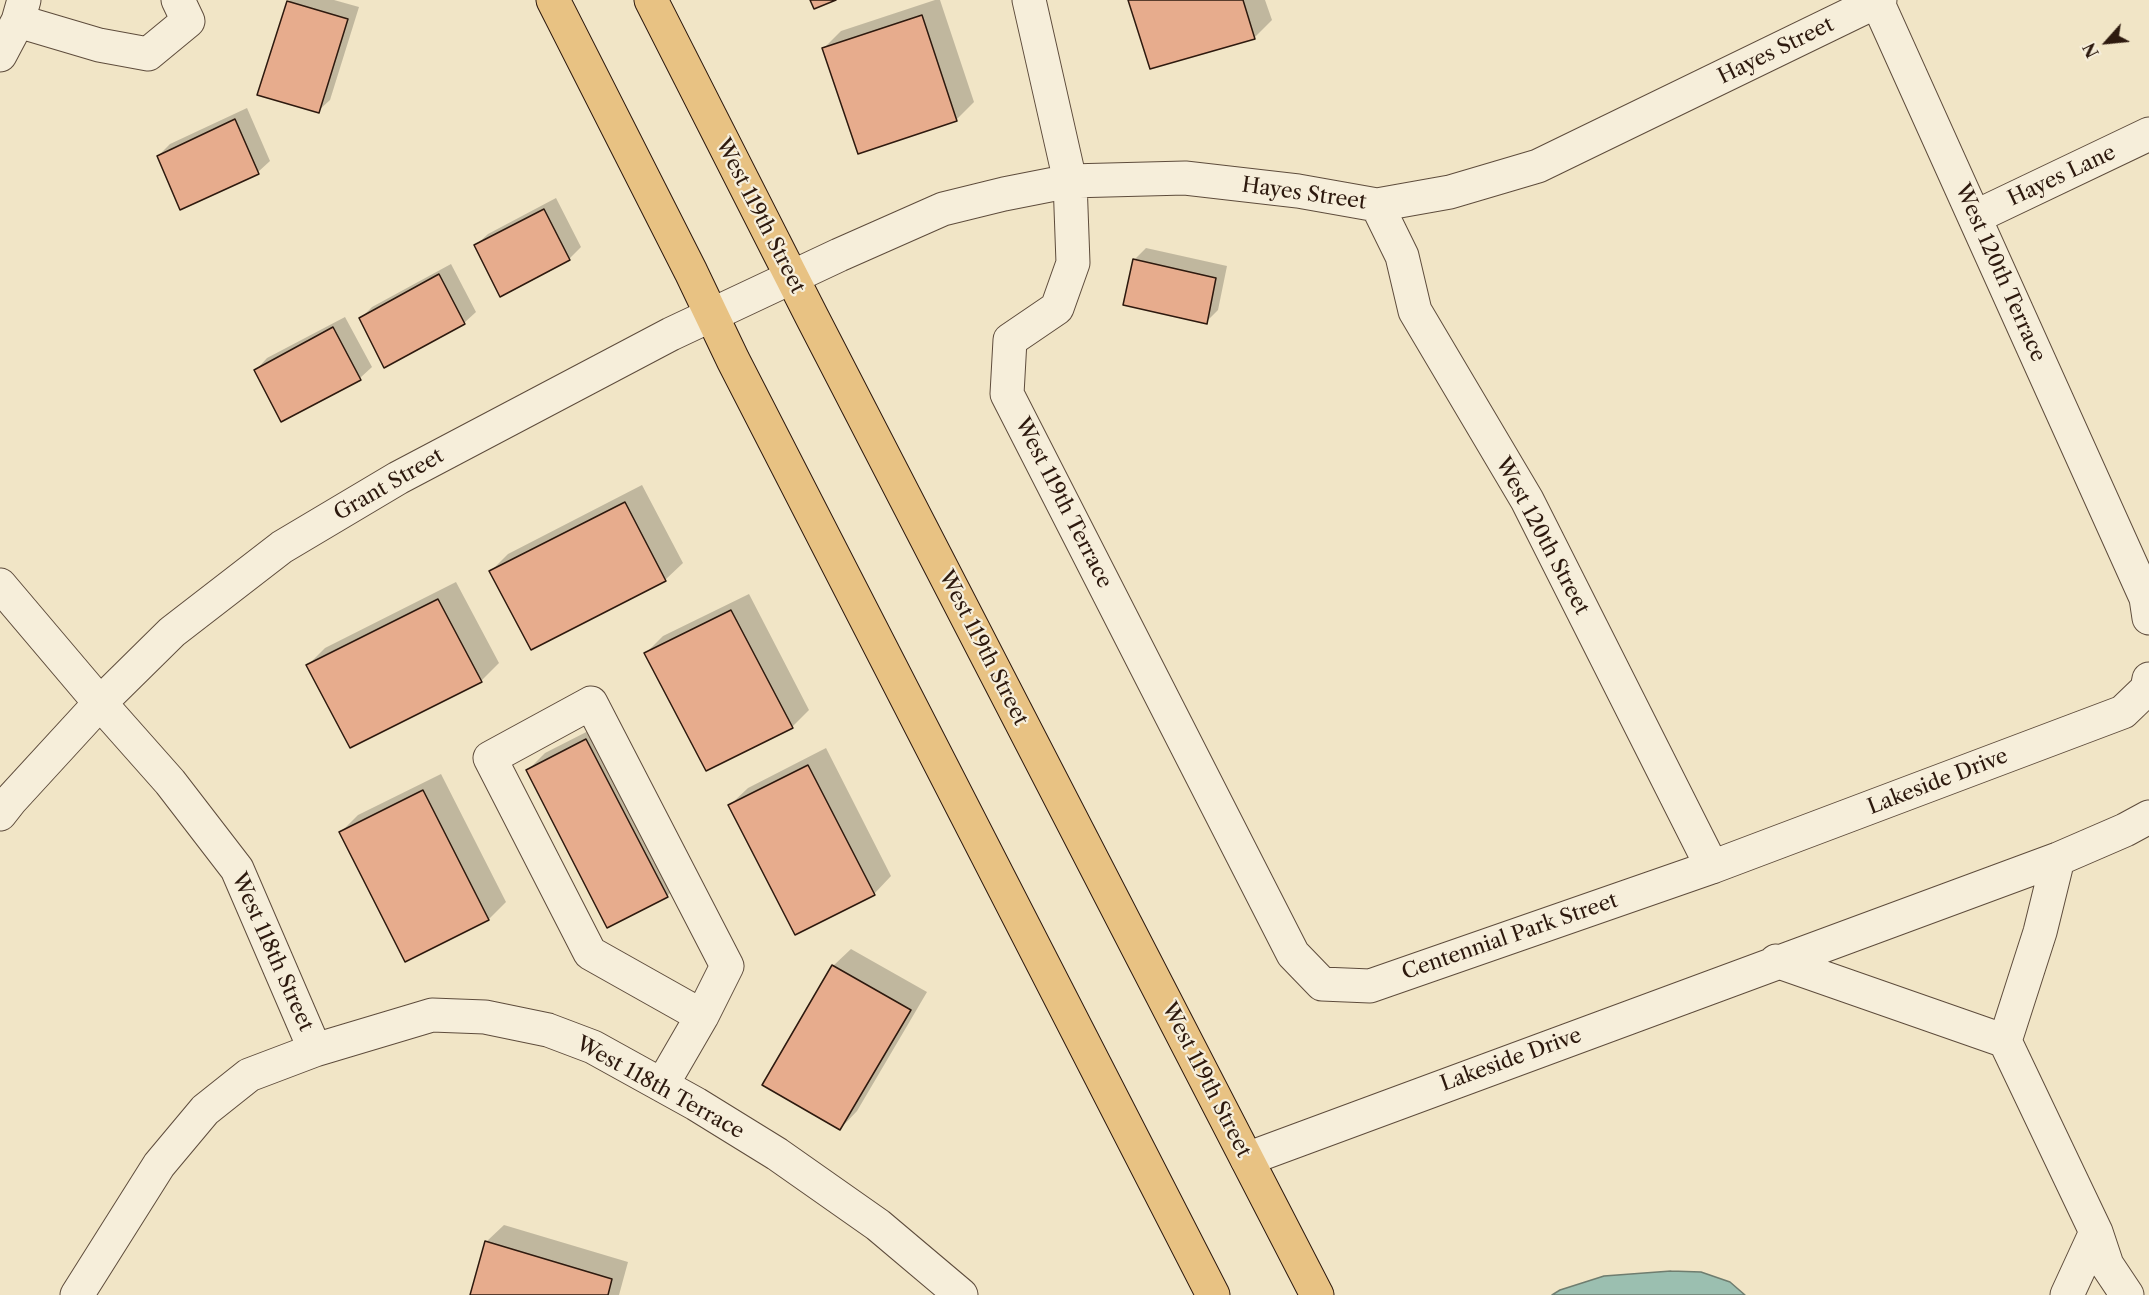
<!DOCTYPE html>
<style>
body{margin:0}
#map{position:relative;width:2149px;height:1295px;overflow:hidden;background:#f1e5c6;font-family:"Libre Caslon Text",serif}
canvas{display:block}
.north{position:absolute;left:2077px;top:12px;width:60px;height:60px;-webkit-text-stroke:4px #f6eeda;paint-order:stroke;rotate:243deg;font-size:16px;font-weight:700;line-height:24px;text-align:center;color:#2d190e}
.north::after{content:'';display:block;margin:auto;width:21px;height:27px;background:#2d190e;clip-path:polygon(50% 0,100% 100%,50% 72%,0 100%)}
</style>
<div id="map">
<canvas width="2149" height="1295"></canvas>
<div class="north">N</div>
</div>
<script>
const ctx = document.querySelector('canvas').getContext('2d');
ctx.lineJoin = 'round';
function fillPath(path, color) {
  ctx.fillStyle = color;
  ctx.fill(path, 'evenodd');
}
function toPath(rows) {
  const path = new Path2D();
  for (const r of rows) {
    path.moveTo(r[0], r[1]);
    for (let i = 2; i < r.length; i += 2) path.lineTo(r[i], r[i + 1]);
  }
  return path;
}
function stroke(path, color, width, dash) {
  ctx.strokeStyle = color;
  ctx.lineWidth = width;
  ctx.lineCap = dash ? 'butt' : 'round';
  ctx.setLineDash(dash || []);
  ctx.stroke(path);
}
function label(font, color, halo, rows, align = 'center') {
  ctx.font = font + ' "Libre Caslon Text",serif';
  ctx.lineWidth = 4.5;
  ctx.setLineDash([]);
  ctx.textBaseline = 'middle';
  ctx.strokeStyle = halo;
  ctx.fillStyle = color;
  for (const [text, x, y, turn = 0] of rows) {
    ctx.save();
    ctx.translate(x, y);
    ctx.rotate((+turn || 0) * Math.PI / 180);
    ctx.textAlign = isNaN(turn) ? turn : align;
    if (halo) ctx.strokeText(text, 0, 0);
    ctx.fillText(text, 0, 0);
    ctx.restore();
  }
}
const water = toPath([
 [1671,1271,1701,1272,1730,1282,1745,1295,1552,1295,1560,1290,1604,1276,1671,1271]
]);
const shadow = toPath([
 [290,0,334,0,359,7,330,100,318,111,288,2],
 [935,0,940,0,974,102,957,119,859,152,824,48,841,31],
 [1130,0,1265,0,1272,20,1254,38],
 [247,108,270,161,258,172,158,156,170,144],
 [556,198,581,247,569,259,476,245,488,234],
 [1146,248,1227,266,1218,310,1206,322,1134,260],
 [451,264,476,312,464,323,360,319,372,307],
 [345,317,372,367,360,378,282,420,256,370,267,358],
 [642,485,683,563,665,580,531,648,491,571,508,554],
 [456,582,499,663,481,681,351,746,308,665,325,648],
 [749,594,809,710,792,727,646,653,663,636],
 [604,723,684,879,667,896,528,770,545,753],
 [826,748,891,876,874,894,730,805,748,788],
 [441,774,506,902,489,919,406,960,341,832,358,815],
 [851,949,927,992,857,1111,840,1129,833,966],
 [504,1225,628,1262,619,1295,472,1295,486,1242]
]);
const building = toPath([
 [810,0,836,0,814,9,810,0],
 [1128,0,1243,0,1255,39,1150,69,1128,0],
 [287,1,348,19,319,113,257,95,287,1],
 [922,15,957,121,858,154,822,48,922,15],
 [235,119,259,174,180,210,157,156,235,119],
 [544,209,570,260,500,297,474,245,544,209],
 [1133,259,1216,278,1207,324,1123,305,1133,259],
 [439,274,465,324,384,368,359,318,439,274],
 [333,327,361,380,281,422,254,370,333,327],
 [625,502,666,581,531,650,489,571,625,502],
 [438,599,482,682,350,748,306,665,438,599],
 [731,610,793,728,706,771,644,653,731,610],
 [586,739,668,897,607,928,526,770,586,739],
 [808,765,875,895,795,935,728,805,808,765],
 [423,790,489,920,405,962,339,832,423,790],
 [832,965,911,1010,840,1130,762,1085,832,965],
 [485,1241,612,1279,608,1295,470,1295,485,1241]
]);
const minor = toPath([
 [1029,0,1070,181,1073,263,1057,308,1010,340,1007,394,1293,954,1322,984,1370,986,1712,867,2123,712,2147,689,2149,679],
 [1877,1,2146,598,2149,618],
 [18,21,99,45,148,54,188,21,178,0],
 [0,55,18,21,24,0],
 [1377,205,1402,256,1415,311,1527,500,1712,867],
 [1975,217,2149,134],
 [0,585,100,703,170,782,237,869,315,1050],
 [0,814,11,800,100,703,172,632,282,547,398,478,671,334,839,255,943,209,1004,194,1070,181,1185,178,1298,191,1377,205,1450,192,1538,166,1880,0],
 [2058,859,2040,932,2005,1041,2096,1232,2107,1265,2127,1295],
 [1776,961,2005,1041],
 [662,1085,702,1016,727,966,591,703,490,758,590,953,702,1016],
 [1247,1159,2058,859,2125,830,2149,817],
 [77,1295,159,1165,205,1110,249,1075,315,1050,432,1015,485,1017,548,1030,593,1047,696,1104,777,1154,878,1225,961,1295],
 [2067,1295,2096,1232]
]);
const major = toPath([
 [553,0,691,272,733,360,1213,1295],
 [651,0,812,317,1317,1295]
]);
const streetNames = [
 ["Hayes Street",1776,51,-26],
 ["Hayes Lane",2062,176,-25],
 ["Hayes Street",1304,194,8],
 ["West 119th Street",760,216,63],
 ["West 120th Terrace",2000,273,66],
 ["Grant Street",389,485,-30],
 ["West 119th Terrace",1063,503,63],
 ["West 120th Street",1542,536,62],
 ["West 119th Street",983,648,63],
 ["Lakeside Drive",1938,782,-21],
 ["Centennial Park Street",1510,937,-19],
 ["West 118th Street",272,952,66],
 ["Lakeside Drive",1511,1060,-20],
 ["West 119th Street",1206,1080,63],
 ["West 118th Terrace",660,1088,29]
];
fillPath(water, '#9bbfb0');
stroke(water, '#6f7d6f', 1.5);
fillPath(shadow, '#0003');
fillPath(building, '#e7ac8d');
stroke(building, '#2d190e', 1.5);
stroke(minor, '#5e4c3c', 35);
stroke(major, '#2d190e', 35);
stroke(minor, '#f6eeda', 33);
stroke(major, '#e8c283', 33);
label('21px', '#2d190e', '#f6eeda', streetNames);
</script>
